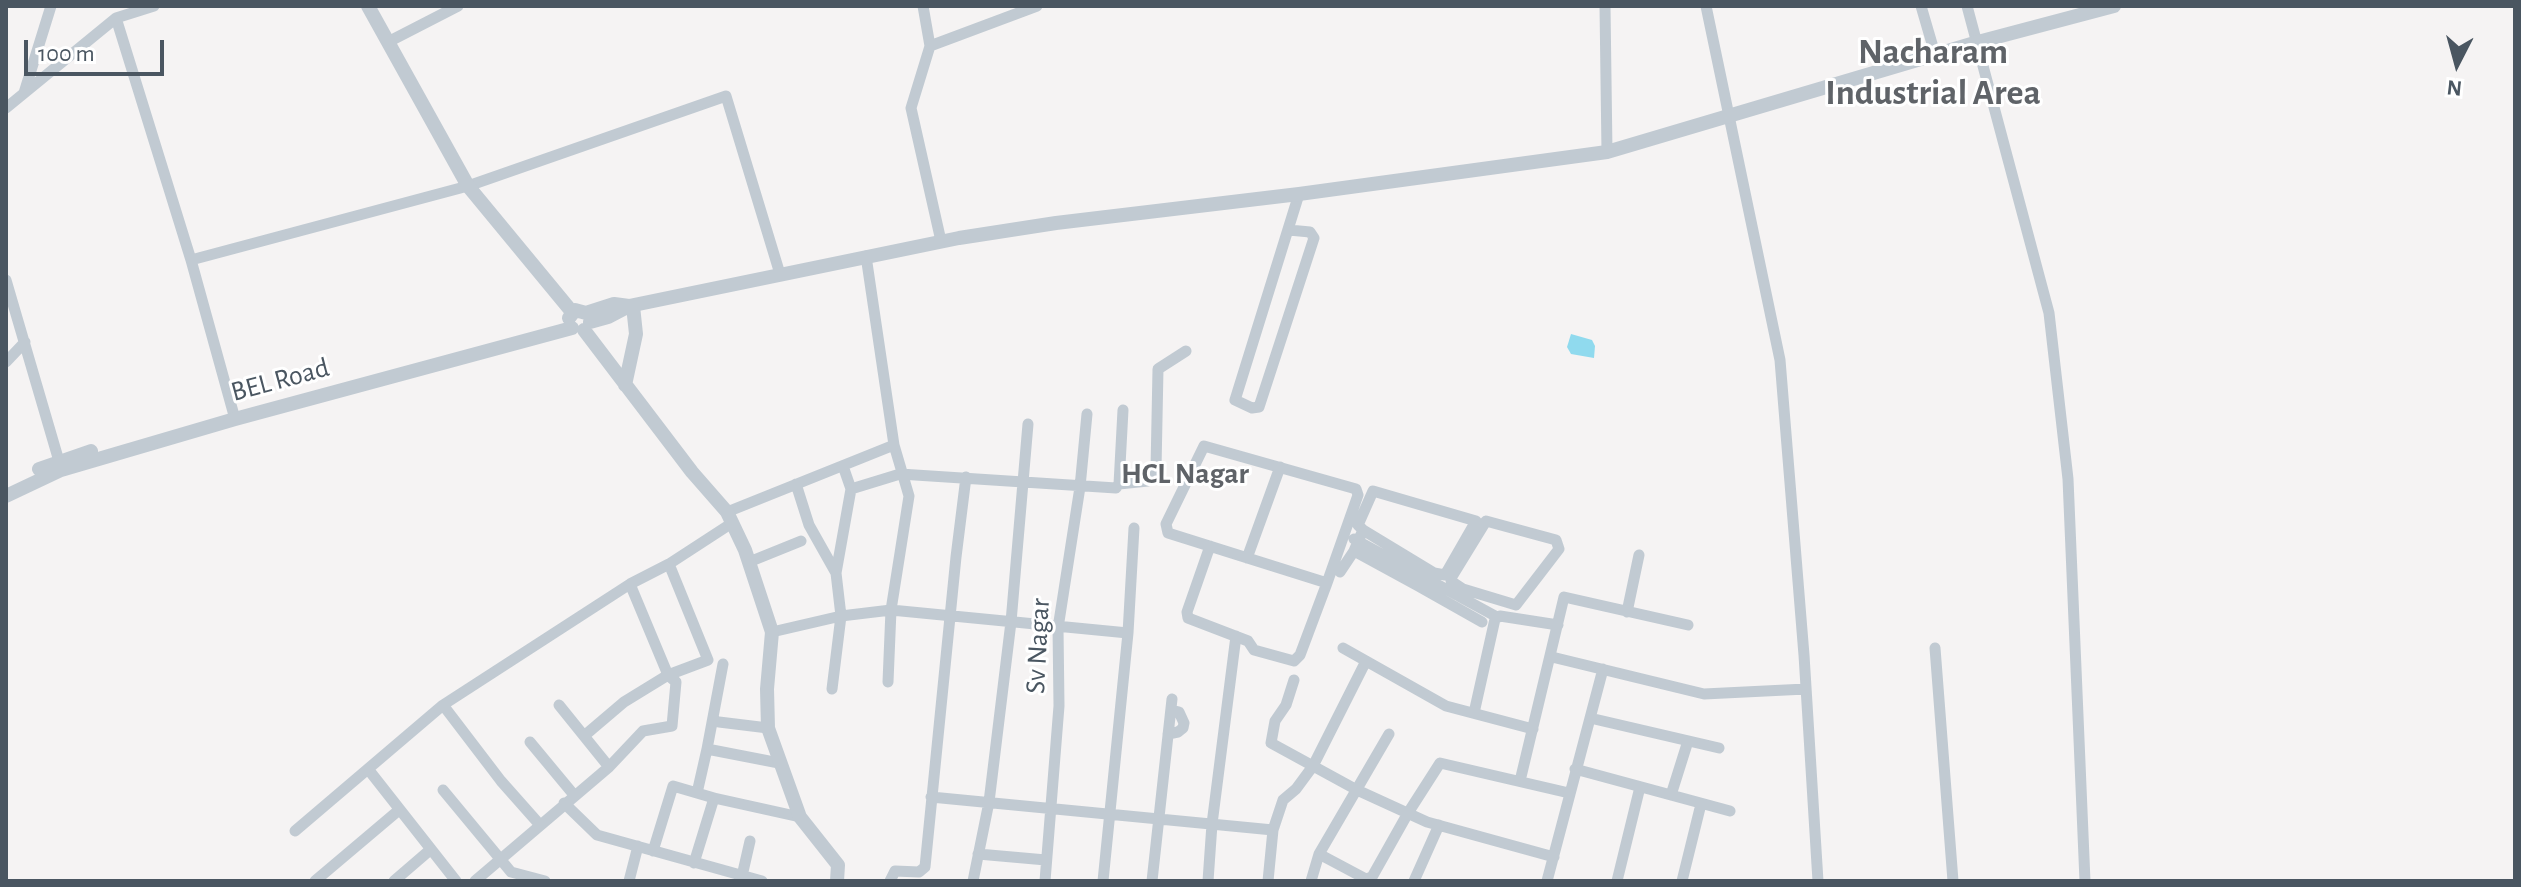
<!DOCTYPE html>
<style>
body{margin:0}
#map{position:relative;width:2521px;height:887px;overflow:hidden;background:#f5f3f3;font-family:"Alegreya Sans",sans-serif}
canvas{display:block}
.frame{position:absolute;inset:0;border:8px solid #4a5661;pointer-events:none}
.north{position:absolute;left:2417px;top:24px;width:80px;height:80px;-webkit-text-stroke:6px #fff;paint-order:stroke;rotate:186deg;font-size:22px;font-weight:700;line-height:32px;text-align:center;color:#4a5661}
.north::after{content:'';display:block;margin:auto;width:28px;height:36px;background:#4a5661;clip-path:polygon(50% 0,100% 100%,50% 72%,0 100%)}
.scale{position:absolute;left:24px;top:40px;width:140px;height:36px;box-sizing:border-box;border:4px solid #4a5661;border-top:0;padding-left:10px;font-size:24px;line-height:28px;white-space:nowrap;color:#4a5661;-webkit-text-stroke:6px #fff;paint-order:stroke}
</style>
<div id="map">
<canvas width="2521" height="887"></canvas>
<div class="frame"></div>
<div class="north">N</div>
<div class="scale">100 m</div>
</div>
<script>
const ctx = document.querySelector('canvas').getContext('2d');
ctx.lineJoin = 'round';
function fillPath(path, color) {
  ctx.fillStyle = color;
  ctx.fill(path, 'evenodd');
}
function toPath(rows) {
  const path = new Path2D();
  for (const r of rows) {
    path.moveTo(r[0], r[1]);
    for (let i = 2; i < r.length; i += 2) path.lineTo(r[i], r[i + 1]);
  }
  return path;
}
function stroke(path, color, width, dash) {
  ctx.strokeStyle = color;
  ctx.lineWidth = width;
  ctx.lineCap = dash ? 'butt' : 'round';
  ctx.setLineDash(dash || []);
  ctx.stroke(path);
}
function label(font, color, halo, rows, align = 'center') {
  ctx.font = font + ' "Alegreya Sans",sans-serif';
  ctx.lineWidth = 6;
  ctx.setLineDash([]);
  ctx.textBaseline = 'middle';
  ctx.strokeStyle = halo;
  ctx.fillStyle = color;
  for (const [text, x, y, turn = 0] of rows) {
    ctx.save();
    ctx.translate(x, y);
    ctx.rotate((+turn || 0) * Math.PI / 180);
    ctx.textAlign = isNaN(turn) ? turn : align;
    if (halo) ctx.strokeText(text, 0, 0);
    ctx.fillText(text, 0, 0);
    ctx.restore();
  }
}
const water = toPath([
 [1571,334,1592,340,1595,346,1594,358,1571,354,1567,347]
]);
const minor = toPath([
 [923,6,930,46,911,108,941,241],
 [1605,6,1607,152],
 [1706,6,1780,360,1804,655,1818,881],
 [1921,6,1935,54],
 [1967,6,2049,313,2068,479,2085,881],
 [116,18,191,260,235,419],
 [388,42,458,6],
 [930,46,1037,6],
 [24,93,51,6],
 [6,108,116,18,154,6],
 [1289,230,1310,232,1314,238,1259,407,1252,408,1235,400,1299,194],
 [191,260,468,186,726,96,780,274],
 [6,280,61,468],
 [6,362,25,342],
 [843,466,851,489],
 [796,484,809,525,836,573],
 [1119,484,1148,481,1156,469,1158,369,1186,351],
 [727,512,894,445,866,256],
 [1363,530,1358,525,1373,491,1476,521,1445,575,1434,573],
 [1354,539,1497,617],
 [1210,546,1187,612,1188,618,1248,641,1254,650,1294,661,1300,655,1327,583,1358,495,1356,489,1204,446,1166,524,1168,533,1327,583],
 [1247,558,1280,467],
 [749,562,801,541],
 [1340,572,1354,551,1420,587,1434,573,1363,530,1354,551],
 [1420,587,1482,622],
 [1457,595,1463,589,1516,605,1559,549,1556,540,1486,521,1451,578,1451,581,1463,589],
 [1627,612,1639,555],
 [772,632,841,616,891,610,1128,633],
 [1343,648,1446,706,1533,729],
 [1935,648,1953,881],
 [1552,657,1704,694,1806,689],
 [723,664,707,749,779,763],
 [1294,680,1286,705,1275,721,1271,743,1357,790,1427,822,1554,857],
 [888,682,891,610,909,496,894,445],
 [832,689,841,616,836,573,851,489,900,474,1116,488,1119,484,1123,410],
 [443,705,501,781,540,825],
 [559,705,609,767],
 [1474,713,1495,619,1500,616,1558,625],
 [1590,718,1719,748],
 [719,722,768,728],
 [1168,734,1178,732,1183,728,1184,723,1179,712,1171,710],
 [584,736,624,702,668,675,708,660,669,564],
 [530,742,574,795],
 [368,769,456,881],
 [1575,769,1730,811],
 [1520,781,1564,597,1688,625],
 [443,790,511,872,545,881],
 [697,793,707,749],
 [1671,795,1688,741],
 [931,797,1273,830],
 [564,803,597,835,762,881],
 [295,831,443,705,630,584,669,564,732,523],
 [653,851,673,786,714,798,800,817],
 [978,854,1046,860],
 [1319,854,1366,879,1372,877,1408,813,1440,763,1569,793],
 [694,863,714,798],
 [742,876,750,841],
 [315,881,399,810],
 [394,881,430,850],
 [475,881,609,767,643,731,672,726,676,682,668,675,630,584],
 [629,881,638,846],
 [890,881,895,871,919,872,925,867,956,557,966,477],
 [973,881,989,802,1011,622,1028,424],
 [1045,881,1059,706,1058,628,1080,487,1087,414],
 [1103,881,1128,633,1134,528],
 [1152,881,1172,699],
 [1208,881,1212,824,1236,636],
 [1268,881,1273,830,1283,800,1296,789,1313,766,1366,661],
 [1311,881,1319,854,1389,734],
 [1414,881,1439,825],
 [1547,881,1603,669],
 [1617,881,1640,787],
 [1682,881,1701,804]
]);
const tertiary = toPath([
 [368,6,468,186,572,312],
 [569,318,575,310,586,313,614,304,629,306],
 [590,322,608,317,629,306,959,238,1056,223,1299,194,1607,152,1978,42,2114,6],
 [584,330,692,472,727,512,745,550,772,632,767,689,768,728,800,817,838,865,837,881],
 [625,385,636,334,633,306],
 [39,469,91,451],
 [6,496,61,470,235,419,572,328]
]);
const streetNames = [
 ["BEL Road",280,380,-15],
 ["Sv Nagar",1038,646,-87]
];
const neighbourhoodNames = [
 ["HCL Nagar",1185,474]
];
const districtNames = [
 ["Nacharam",1933,52],
 ["Industrial Area",1933,93]
];
fillPath(water, '#90daee');
stroke(minor, '#c1cad2', 11);
stroke(tertiary, '#c1cad2', 14);
label('28px', '#4a5661', '#fff', streetNames);
label('bold 30px', '#5f6368', '#fff', neighbourhoodNames);
label('bold 36px', '#5f6368', '#fff', districtNames);
</script>
